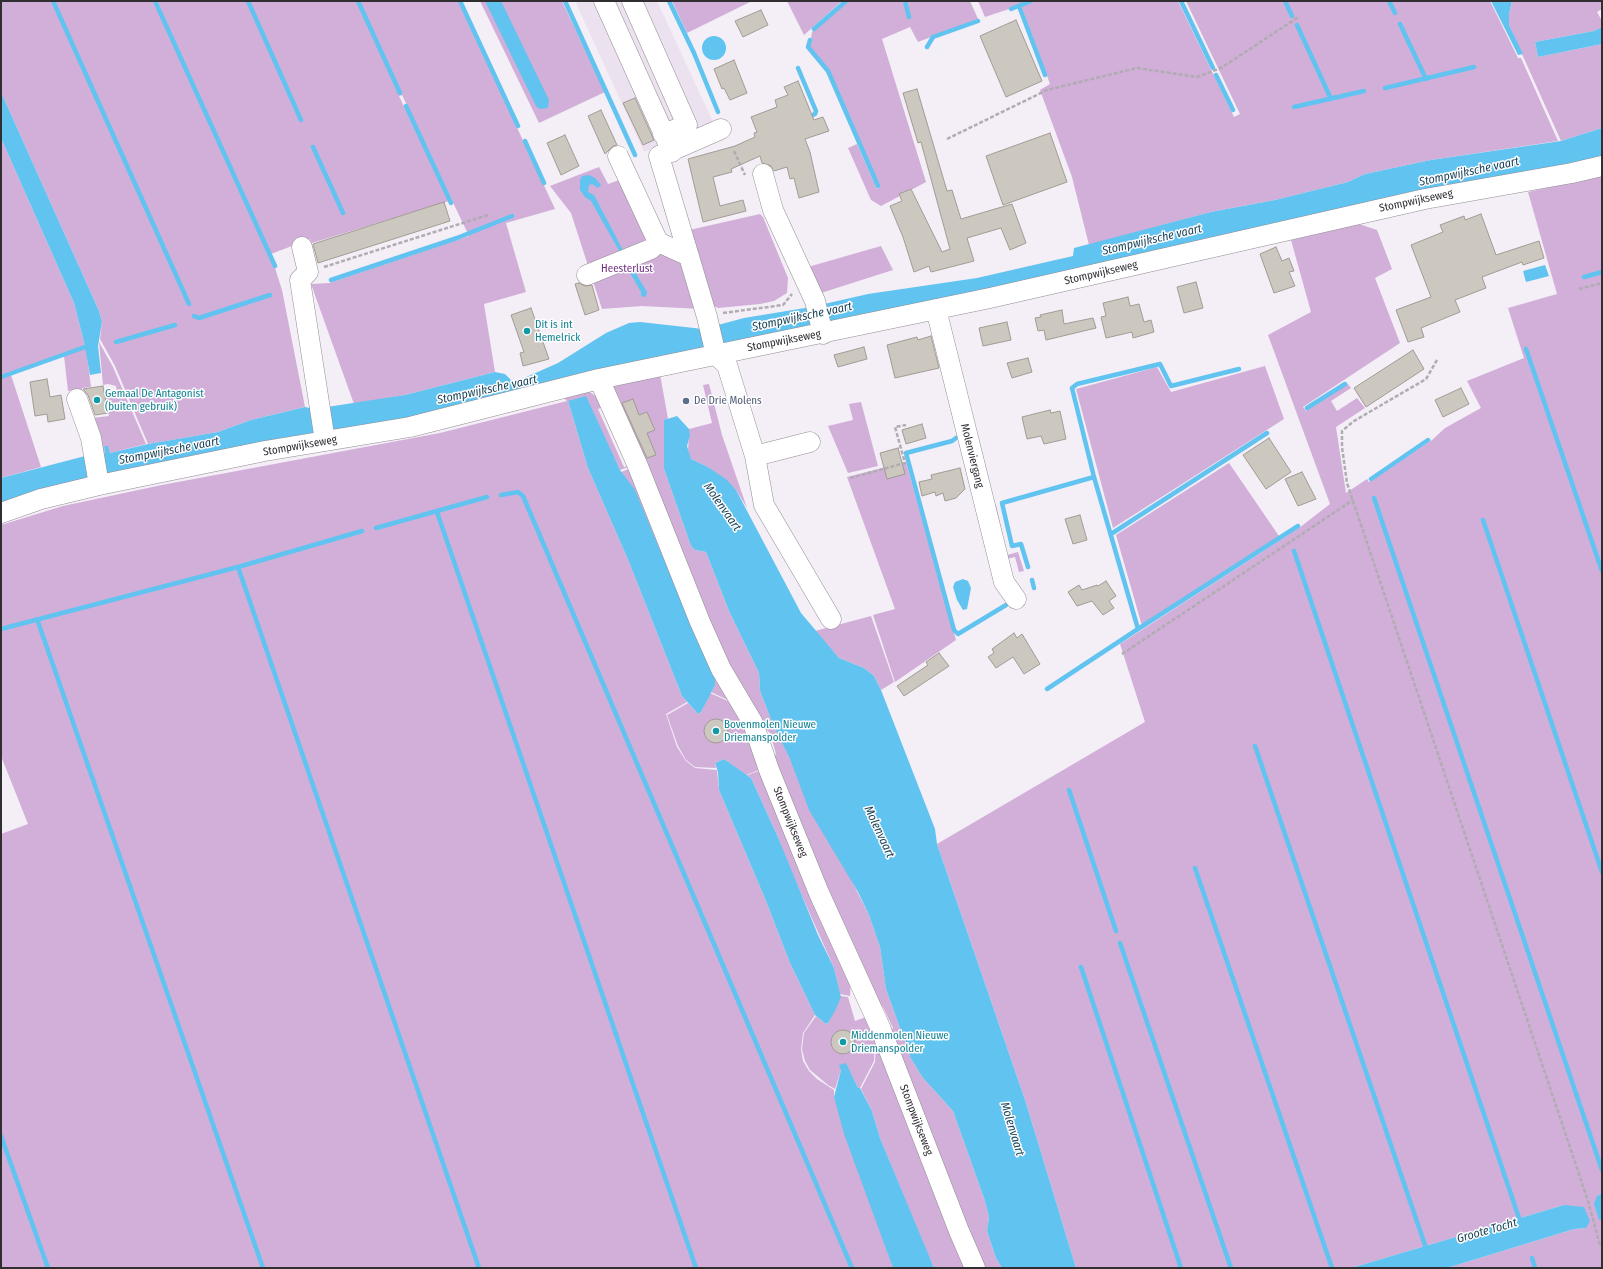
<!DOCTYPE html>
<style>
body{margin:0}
#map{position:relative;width:1603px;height:1269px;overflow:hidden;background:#f4eef6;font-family:"Fira Sans Condensed",sans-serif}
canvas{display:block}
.frame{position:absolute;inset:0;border:2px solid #302e31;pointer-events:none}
</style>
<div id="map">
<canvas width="1603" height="1269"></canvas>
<div class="frame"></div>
</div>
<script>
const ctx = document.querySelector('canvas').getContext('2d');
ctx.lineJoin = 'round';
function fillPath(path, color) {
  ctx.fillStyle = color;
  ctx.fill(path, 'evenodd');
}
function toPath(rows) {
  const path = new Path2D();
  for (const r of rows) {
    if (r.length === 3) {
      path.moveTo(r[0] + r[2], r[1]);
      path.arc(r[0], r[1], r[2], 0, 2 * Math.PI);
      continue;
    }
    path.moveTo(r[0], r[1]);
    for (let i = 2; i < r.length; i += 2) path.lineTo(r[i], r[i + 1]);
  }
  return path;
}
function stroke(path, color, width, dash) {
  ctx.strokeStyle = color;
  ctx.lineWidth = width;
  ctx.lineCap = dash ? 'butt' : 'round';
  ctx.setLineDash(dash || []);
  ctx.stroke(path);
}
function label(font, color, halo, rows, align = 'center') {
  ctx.font = font + ' "Fira Sans Condensed",sans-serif';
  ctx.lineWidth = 3;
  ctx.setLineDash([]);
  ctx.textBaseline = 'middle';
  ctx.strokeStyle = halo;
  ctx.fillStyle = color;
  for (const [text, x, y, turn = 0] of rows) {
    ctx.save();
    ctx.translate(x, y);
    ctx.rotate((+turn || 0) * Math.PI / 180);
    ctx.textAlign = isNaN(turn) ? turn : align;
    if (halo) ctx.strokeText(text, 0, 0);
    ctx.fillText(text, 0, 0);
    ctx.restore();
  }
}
const built = toPath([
 [575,1,657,1,714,124,644,152]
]);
const green = toPath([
 [1,1,156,1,275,268,282,290,305,407,251,420,218,432,148,444,115,366,100,339,102,322,99,311,1,92],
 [157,1,458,1,555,209,506,223,526,292,484,304,495,372,405,395,354,404,311,284,329,283,469,236,402,95,399,96,449,201,312,243,310,239,271,254],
 [480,1,562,1,605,92,539,123],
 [672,1,752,1,687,33],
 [787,1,842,1,804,35],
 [848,1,970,1,978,19,918,42,910,27,882,39,926,182,881,206,871,200,848,148,857,144,877,189,880,187,829,71,810,47,812,32],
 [978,1,1178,1,1234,117,1240,114,1186,1,1490,1,1518,58,1521,58,1558,141,1431,160,1365,174,1348,182,1275,200,1211,212,1089,245,1072,177,1040,90,1050,84,1021,5,985,17],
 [1512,1,1602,1,1602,9,1597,12,1601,19,1602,27,1594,31,1535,42,1538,57,1602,44,1602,128,1561,141,1509,25,1509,14],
 [1,138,74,303,85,346,10,372,41,467,1,478],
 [599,167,608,184,625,178,659,251,687,262,701,309,642,306,602,309,571,213,550,186],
 [1602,176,1602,1193,1597,1196,1599,1219,1602,1220,1602,1268,1447,1268,1574,1229,1586,1228,1564,1205,1351,1268,1076,1268,1026,1103,937,844,1145,722,1120,644,1299,528,1330,504,1268,335,1311,312,1291,240,1359,224,1377,230,1392,269,1375,278,1400,343,1303,407,1306,411,1348,384,1351,388,1331,401,1337,411,1357,398,1365,408,1336,427,1346,493,1367,479,1369,482,1432,440,1445,428,1481,408,1467,381,1524,358,1508,308,1557,294,1528,192],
 [760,214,763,217,788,278,787,293,774,301,760,304,718,308,714,306,685,231],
 [881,246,893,270,821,293,808,267],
 [99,342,113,367,146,444,110,453,104,446,105,454,99,455,92,418,109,416,106,397,112,396,117,393,116,386,108,384,103,385],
 [86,348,91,387,82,388,82,392,72,393,72,390,68,391,64,356],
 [1265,366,1284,419,1113,528,1076,389,1157,367,1171,392],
 [660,374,668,419,664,469,691,546,695,550,706,552,729,611,759,673,760,691,774,727,869,915,880,947,886,989,901,1031,908,1046,910,1057,923,1078,953,1111,985,1201,989,1217,987,1231,996,1258,1002,1268,978,1268,887,1039,893,1028,883,1007,870,999,773,757,776,754,770,733,761,725,727,673,612,385],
 [709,384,722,435,747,508,736,490,706,466,691,459,688,453,689,429,712,423,703,385],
 [587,390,608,405,598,409,624,467,634,465,620,470,610,450,568,401,588,468,629,562,682,696,687,702,666,714,677,747,686,761,695,768,717,770,719,790,766,901,790,963,815,1015,803,1033,801,1049,803,1061,809,1071,817,1079,834,1090,834,1097,893,1268,1,1268,1,834,28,824,1,756,1,525,63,506,162,485,440,433,567,401,562,396],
 [861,402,878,466,848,473,828,426,853,420,849,404],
 [906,462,956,640,895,682,873,615,895,609,847,477],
 [1229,463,1279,536,1142,626,1116,535],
 [634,467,730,701,711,692,715,685,621,472],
 [996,505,1007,555,1018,552,1024,571,1019,572,1015,557,1003,560,989,506],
 [871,616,894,682,881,690,874,676,864,668,839,658,815,631],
 [710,693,730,702,739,710,764,768,746,775,724,759,715,763,716,768,695,767,686,760,678,746,667,715,688,703,698,714,701,712],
 [765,769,851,972,850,996,840,994,834,968,786,860,777,835,751,778,747,775],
 [841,996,848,997,855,1021,866,1017,875,1040,874,1061,860,1088,858,1088,846,1064,841,1070,835,1089,828,1085,810,1070,805,1061,802,1049,804,1033,816,1016,826,1024,828,1023],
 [876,1040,971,1268,934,1268,925,1248,880,1138,872,1111,861,1089,875,1062]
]);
const water = toPath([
 [485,1,501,1,549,100,548,108,540,109,536,106],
 [1491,1,1512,1,1509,14,1509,25,1523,54,1518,55],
 [1602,27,1602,44,1538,57,1535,42,1594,31],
 [714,48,12],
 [1,92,99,311,102,322,98,346,101,373,90,375,84,342,74,303,1,138],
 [1602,128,1602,159,416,418,1,505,1,478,89,455,105,454,104,446,108,446,110,453,148,444,218,432,251,420,305,407,314,409,405,395,495,372,505,374,512,381,522,379,558,363,606,333,629,323,640,322,703,329,744,318,811,307,868,294,977,278,1073,256,1074,248,1211,212,1275,200,1348,182,1365,174,1431,160,1561,141],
 [589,175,595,178,601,185,598,188,592,184,589,185,588,192,594,195,625,254,622,256,591,201,585,197,580,190,580,180,582,176],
 [629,262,647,292,646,297,641,296,641,292,625,264],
 [1545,265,1549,276,1526,282,1523,271],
 [586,396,620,470,635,490,693,630,715,678,715,685,701,712,698,714,682,696,629,562,588,468,568,401],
 [677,416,689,429,690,435,687,446,691,459,706,466,726,479,736,490,801,613,839,658,864,668,874,676,881,690,935,829,937,844,1026,1103,1076,1268,1002,1268,996,1258,987,1231,989,1217,985,1201,953,1111,923,1078,910,1057,908,1046,901,1031,886,989,880,947,869,915,858,892,809,810,790,759,774,727,760,691,759,673,729,611,706,552,695,550,691,546,664,469,664,420],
 [963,579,968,581,971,588,967,609,963,610,957,600,953,587,955,582],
 [724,759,751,778,777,835,818,935,834,968,841,997,835,1011,828,1023,826,1024,815,1015,790,963,766,901,719,790,718,772,715,763],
 [846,1063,858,1088,860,1088,872,1111,880,1138,934,1268,893,1268,844,1134,834,1097,841,1070,839,1065],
 [1602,1193,1602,1220,1599,1220,1594,1204,1597,1196],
 [1564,1205,1584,1207,1590,1221,1586,1228,1574,1229,1447,1268,1351,1268]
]);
const stream = toPath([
 [53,1,189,304],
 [155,1,275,266],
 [248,1,301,120],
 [358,1,400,93],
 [460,1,518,126],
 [565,1,635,155],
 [669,1,694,53,718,112],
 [905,1,909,17],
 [1181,1,1213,68],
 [1285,1,1292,16],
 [1389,1,1395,13],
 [1019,6,1045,75],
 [1011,9,1031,1],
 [1400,24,1426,79],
 [1297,25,1331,99],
 [814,29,846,1],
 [810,40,808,47,828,71,878,186],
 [927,47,933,37,978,21],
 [798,68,816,111,815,114,806,118],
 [1216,75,1233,110],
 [1385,88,1474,67],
 [406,106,451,203],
 [1294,107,1364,91],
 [525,141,544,183],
 [313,147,343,213],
 [1584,277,1602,272],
 [331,280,457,238,512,216],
 [194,316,199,318,270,295],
 [116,342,175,325],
 [1526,349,1602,571],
 [1,377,85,347],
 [1307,408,1345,384],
 [956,438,952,441,906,453,954,630,958,634,1006,605],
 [1371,479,1428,440],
 [501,495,518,492,523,496,852,1268],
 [1374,498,1602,1170],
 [437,512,696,1268],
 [1483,520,1602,872],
 [376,528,487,497],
 [1111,534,1267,433],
 [1294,551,1521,1224],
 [238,567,479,1268],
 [1028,567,1021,544,1012,546,1002,503,1094,477],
 [1032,580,1034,588],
 [37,619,263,1268],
 [1,629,238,567,362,531],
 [1138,629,1298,526],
 [1047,689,1138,629,1094,477,1072,388,1077,384,1160,364,1171,386,1239,369],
 [1255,746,1427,1251],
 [1069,790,1116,931],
 [1195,868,1332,1268],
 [1120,943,1231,1268],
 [1081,967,1181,1268],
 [1,1136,48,1268],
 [1532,1258,1535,1268]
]);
const building = toPath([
 [761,10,768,25,743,37,735,21,761,10],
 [1016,20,1042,81,1006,97,980,36,1016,20],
 [734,60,747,93,730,100,724,88,722,89,714,69,734,60],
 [798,81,814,120,823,117,829,131,805,139,810,152,819,192,799,198,794,178,790,179,787,167,774,171,771,166,762,163,760,156,731,169,732,172,713,177,720,206,743,200,746,211,703,222,688,159,735,146,755,137,754,133,757,132,751,117,777,107,775,100,788,95,784,87,798,81],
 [917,89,947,191,952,190,961,219,1012,204,1026,243,1010,250,1001,228,967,238,974,261,931,272,929,266,914,272,903,237,890,206,902,201,899,194,911,189,942,252,950,249,921,142,918,143,903,93,917,89],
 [635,98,654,140,643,145,623,103,635,98],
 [601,110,617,145,613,146,605,154,588,116,601,110],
 [1050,133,1067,182,1003,205,986,156,1050,133],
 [565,135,579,166,561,175,547,143,565,135],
 [444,202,450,221,318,263,313,244,444,202],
 [1481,214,1496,255,1539,241,1544,258,1523,265,1522,262,1482,277,1486,288,1455,300,1460,312,1421,328,1424,337,1408,342,1396,310,1431,297,1411,245,1443,232,1440,225,1464,216,1465,220,1481,214],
 [1276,247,1282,261,1289,258,1294,271,1289,272,1295,286,1274,293,1260,254,1276,247],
 [1196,282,1203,308,1184,313,1177,287,1196,282],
 [579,283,585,286,592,285,599,310,585,315,575,284,579,283],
 [1128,297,1130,306,1139,304,1144,322,1151,320,1154,332,1133,338,1132,332,1106,338,1101,317,1106,316,1103,303,1128,297],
 [531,308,549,359,523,366,520,353,524,352,511,315,531,308],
 [1062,310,1064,324,1093,318,1096,328,1046,340,1044,330,1038,331,1035,318,1041,317,1040,315,1062,310],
 [1007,322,1011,340,983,346,979,328,1007,322],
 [931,336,939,368,895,378,887,345,917,337,918,340,931,336],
 [864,347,867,359,838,367,834,355,864,347],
 [1413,350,1424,369,1366,407,1354,388,1413,350],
 [1028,358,1032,372,1012,378,1007,363,1028,358],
 [47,379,50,397,61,395,65,419,48,422,47,414,35,416,30,382,47,379],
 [103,386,108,413,95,415,88,395,83,389,103,386],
 [1461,388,1469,404,1443,417,1435,400,1461,388],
 [633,399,639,415,647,412,655,430,647,433,656,455,647,458,622,403,633,399],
 [1050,410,1051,413,1060,411,1066,439,1044,444,1041,436,1027,439,1022,417,1050,410],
 [922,424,926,438,906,444,902,430,922,424],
 [1269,438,1291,472,1266,489,1243,455,1269,438],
 [898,448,905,474,887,479,880,453,898,448],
 [960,468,965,489,956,498,945,501,943,493,936,496,935,492,922,496,919,482,932,479,931,475,960,468],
 [1302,472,1316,499,1298,506,1285,479,1302,472],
 [1080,515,1087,540,1073,544,1065,519,1080,515],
 [1106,581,1116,596,1109,601,1114,608,1103,615,1092,601,1077,606,1068,592,1079,585,1082,590,1097,585,1098,586,1106,581],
 [1014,633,1017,638,1022,634,1040,664,1024,674,1013,657,996,668,988,657,994,653,992,649,1014,633],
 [939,653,949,666,904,696,897,686,928,665,926,662,939,653],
 [716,731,12],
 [843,1042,12]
]);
const path = toPath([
 [947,139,1047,90,1137,68,1197,77,1221,68,1300,16],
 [734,151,745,175],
 [324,267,488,215],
 [1579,289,1602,283],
 [723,313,783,305,792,294],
 [1437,360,1426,379,1354,421,1342,431,1342,447,1347,483,1588,1201,1600,1245],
 [850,478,905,463,895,427,906,425],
 [1122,654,1353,500]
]);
const minor = toPath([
 [604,1,672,152],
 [632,1,687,125,663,134],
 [721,129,659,156,707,317,716,355,727,365,755,456,764,505,831,619],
 [618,156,658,242,689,256],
 [763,174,773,210,815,301,823,334],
 [302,247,308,272,300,280,325,441],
 [587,275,651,249,658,242],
 [936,309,1004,582,1016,599],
 [599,379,637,464,700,622,721,669,753,723,769,770,819,893,880,1027,959,1231,975,1268],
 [77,399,91,438,99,485],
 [755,456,810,442],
 [1,513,41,499,99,485,265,451,410,427,599,379,990,298,1425,199,1572,173,1602,166]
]);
const markers = [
 [527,331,4,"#0f9aa8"],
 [97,400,4,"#0f9aa8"],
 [686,401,4,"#5c6f8a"],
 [716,731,4,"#0f9aa8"],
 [843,1042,4,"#0f9aa8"]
];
const streetNames = [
 ["Stompwijkseweg",1416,201,-12],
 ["Stompwijkseweg",1101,273,-13],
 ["Stompwijkseweg",784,341,-11],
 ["Stompwijkseweg",300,446,-10],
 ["Molenviergang",972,456,76],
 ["Stompwijkseweg",790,822,68],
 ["Stompwijkseweg",916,1120,69]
];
const parkNames = [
 ["Heesterlust",627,269]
];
const cultureNames = [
 ["Dit is int",535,325],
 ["Hemelrick",535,338],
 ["Gemaal De Antagonist",105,394],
 ["(buiten gebruik)",105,407],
 ["Bovenmolen Nieuwe",724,725],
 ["Driemanspolder",724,738],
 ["Middenmolen Nieuwe",851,1036],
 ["Driemanspolder",851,1049]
];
const serviceNames = [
 ["De Drie Molens",694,401]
];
const waterNames = [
 ["Stompwijksche vaart",1469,172,-12],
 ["Stompwijksche vaart",1152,240,-13],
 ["Stompwijksche vaart",802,317,-12],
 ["Stompwijksche vaart",487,390,-12],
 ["Stompwijksche vaart",169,451,-11],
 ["Molenvaart",722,507,55],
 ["Molenvaart",879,832,65],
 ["Molenvaart",1012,1129,73],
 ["Groote Tocht",1487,1231,-16]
];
fillPath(built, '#ece1ef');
fillPath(green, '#d1afd9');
fillPath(water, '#61c3ef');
stroke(stream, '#61c3ef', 4.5);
fillPath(building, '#ccc7bf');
stroke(building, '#a19b94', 1);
stroke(minor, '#928c93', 21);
stroke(path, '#b0acb2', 2.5, [4, 2]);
stroke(minor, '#fff', 20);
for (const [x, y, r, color] of markers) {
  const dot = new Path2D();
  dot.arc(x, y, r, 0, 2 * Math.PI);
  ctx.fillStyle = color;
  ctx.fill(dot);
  stroke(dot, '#fefdff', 1.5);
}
label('11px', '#302e31', '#fefdff', streetNames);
label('11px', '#703080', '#fefdff', parkNames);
label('11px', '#0d838f', '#fefdff', cultureNames, 'left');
label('11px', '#4e5e75', '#fefdff', serviceNames, 'left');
label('italic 12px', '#1b4658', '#fefdff', waterNames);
</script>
